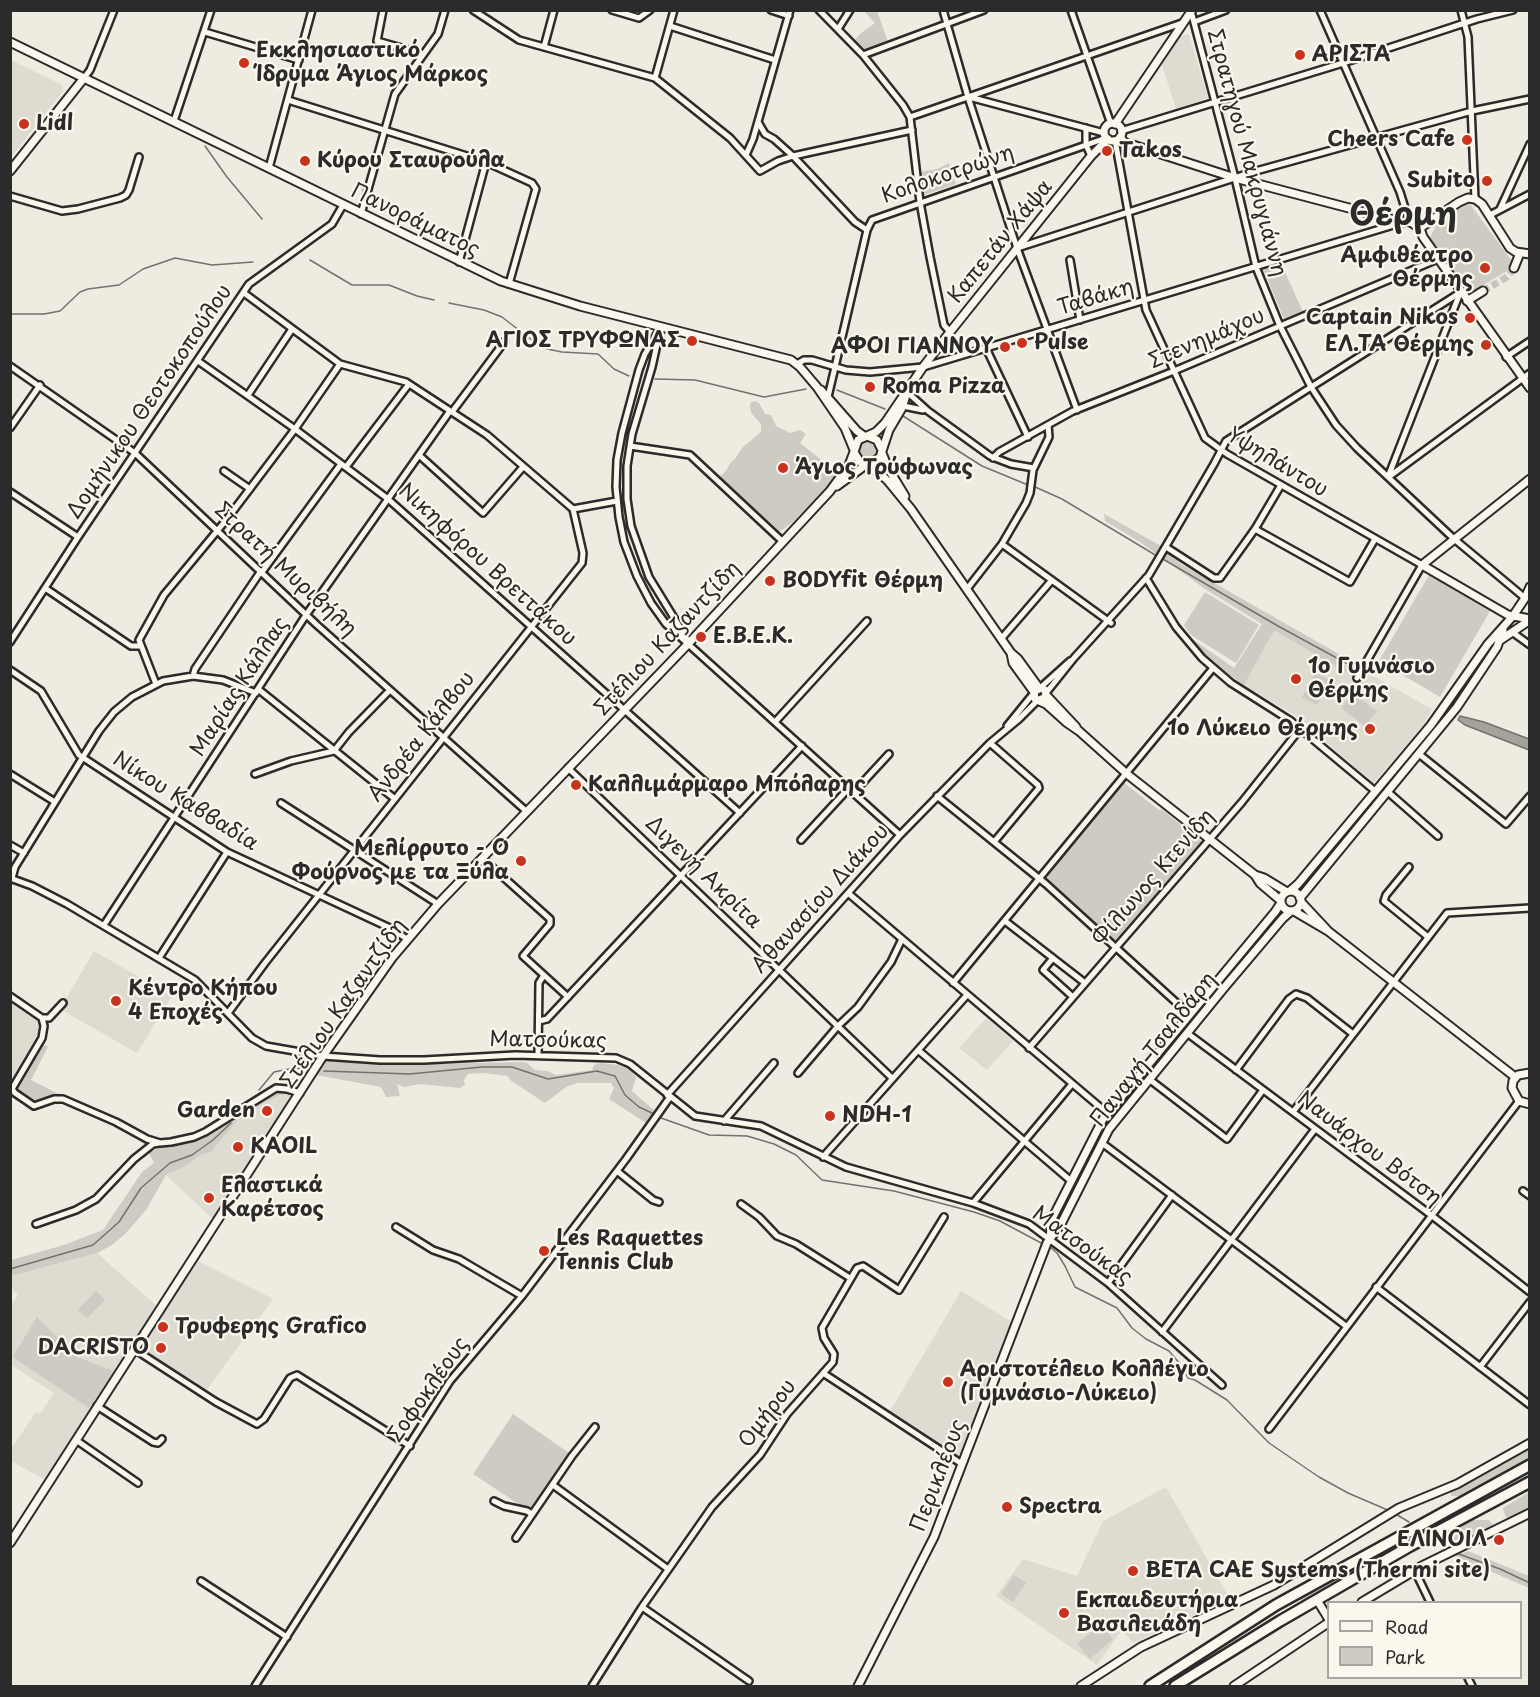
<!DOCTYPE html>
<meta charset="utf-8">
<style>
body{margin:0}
#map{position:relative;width:1540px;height:1697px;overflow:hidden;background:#eeebe0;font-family:"Playpen Sans",sans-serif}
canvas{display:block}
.frame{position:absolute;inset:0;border:12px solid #2b2b2b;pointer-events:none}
.legend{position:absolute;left:1327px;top:1601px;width:195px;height:78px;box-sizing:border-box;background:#fbf7ec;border:2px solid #a8a59f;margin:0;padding:8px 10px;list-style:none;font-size:18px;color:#2b2b2b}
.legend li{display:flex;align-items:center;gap:12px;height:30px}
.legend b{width:30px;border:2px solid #a8a59f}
</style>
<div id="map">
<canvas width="1540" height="1697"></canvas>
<div class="frame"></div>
<ul class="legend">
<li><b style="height:8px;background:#fbf7ec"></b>Road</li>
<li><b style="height:16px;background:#cecbc2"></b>Park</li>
</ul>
</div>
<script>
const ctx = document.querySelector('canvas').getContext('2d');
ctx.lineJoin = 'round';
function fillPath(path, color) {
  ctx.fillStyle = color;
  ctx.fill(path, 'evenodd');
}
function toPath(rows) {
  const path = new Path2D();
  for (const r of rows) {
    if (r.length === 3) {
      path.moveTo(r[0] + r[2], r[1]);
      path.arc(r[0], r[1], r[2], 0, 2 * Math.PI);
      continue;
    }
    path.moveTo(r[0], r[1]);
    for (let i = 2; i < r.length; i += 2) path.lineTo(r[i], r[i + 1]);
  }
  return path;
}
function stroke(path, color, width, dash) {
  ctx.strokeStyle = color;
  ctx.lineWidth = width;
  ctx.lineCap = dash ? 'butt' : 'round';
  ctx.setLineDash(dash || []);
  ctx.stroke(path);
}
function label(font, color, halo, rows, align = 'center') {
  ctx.font = font + ' "Playpen Sans",sans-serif';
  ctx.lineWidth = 4.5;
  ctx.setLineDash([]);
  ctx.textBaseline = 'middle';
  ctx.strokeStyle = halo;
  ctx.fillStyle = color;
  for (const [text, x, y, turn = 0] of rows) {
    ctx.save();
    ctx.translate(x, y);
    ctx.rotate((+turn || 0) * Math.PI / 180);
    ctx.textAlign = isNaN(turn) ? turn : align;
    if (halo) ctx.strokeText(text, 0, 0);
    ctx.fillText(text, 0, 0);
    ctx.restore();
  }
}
const built = toPath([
 [1189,34,1208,98,1176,109,1161,62,1179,37],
 [11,60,62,85,63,91,11,157],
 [1274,629,1359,680,1364,671,1432,709,1424,724,1374,783,1293,714,1244,685],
 [94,951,172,996,137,1053,60,1009],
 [11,998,42,1023,40,1035,11,1085],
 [986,1018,1013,1041,987,1070,959,1048],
 [286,1092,292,1097,214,1220,166,1175,188,1165,197,1156,212,1151,239,1118,266,1102],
 [97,1253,158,1307,44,1479,11,1461,11,1449,36,1412,40,1414,54,1393,11,1365,10,1307,18,1295,11,1287,11,1276],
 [198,1261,273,1299,205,1392,139,1350],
 [961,1291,1012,1322,961,1454,954,1454,889,1413],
 [1166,1487,1231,1601,1207,1609,1133,1643,1122,1630,1097,1665,996,1596,1023,1559,1077,1576,1103,1521]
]);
const green = toPath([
 [864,11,877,11,888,42,866,51,855,40,860,34,875,23],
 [949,163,956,184,924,195,921,172,937,169],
 [1470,204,1514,264,1512,268,1470,293,1466,293,1429,239,1438,222,1462,205],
 [1281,263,1303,312,1284,319,1263,269],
 [755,401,759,403,765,414,771,415,776,426,790,433,800,430,806,434,800,443,839,474,794,521,782,530,775,532,718,478,725,472,731,462,735,459,742,448,761,432,761,424,751,413,750,407,751,402],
 [868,450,11],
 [1104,514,1161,546,1181,564,1358,665,1354,677,1274,630,1244,685,1207,659,1189,639,1191,638,1234,668,1262,624,1205,589,1140,542,1105,521],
 [1429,575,1490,611,1440,697,1379,661],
 [1205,592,1259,625,1236,663,1191,635,1184,625],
 [1315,673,1330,680,1317,705,1302,697],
 [1352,693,1377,711,1365,726,1341,708],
 [1123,782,1159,810,1161,809,1203,842,1116,943,1044,877],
 [42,1043,48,1047,31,1080,61,1095,54,1095,34,1103,15,1089],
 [326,1060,387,1065,522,1062,527,1063,535,1070,547,1071,557,1075,592,1070,594,1065,600,1063,619,1065,628,1069,636,1077,632,1091,655,1111,646,1123,609,1099,614,1088,611,1083,578,1083,566,1087,545,1103,510,1080,508,1076,483,1073,468,1074,464,1080,465,1085,460,1088,420,1084,404,1087,397,1084,400,1096,386,1097,381,1087,316,1075],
 [277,1090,283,1090,286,1092,266,1102,239,1118,212,1151,198,1156,188,1165,166,1175,146,1210,125,1234,112,1245,97,1253,11,1276,11,1260,64,1245,103,1230,142,1172,154,1163,149,1153,163,1146,194,1141],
 [96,1291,105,1300,87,1318,78,1310],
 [37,1317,77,1357,114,1371,89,1408,17,1360,13,1356],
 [513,1414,569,1453,529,1511,473,1474],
 [1529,1448,1529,1459,1461,1496,1451,1496,1451,1492],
 [1529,1469,1529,1473,1302,1601,1300,1598],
 [1529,1492,1529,1510,1511,1520,1505,1516,1503,1508],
 [1471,1520,1489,1520,1493,1525,1451,1545,1440,1536],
 [1468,1551,1529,1576,1529,1588,1455,1556],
 [1014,1575,1026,1583,1013,1602,1001,1594],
 [1101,1624,1113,1639,1090,1659,1077,1644]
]);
const water = toPath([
 [1460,716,1484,722,1529,739,1529,750,1465,725,1458,720,1460,716]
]);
const stream = toPath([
 [205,146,227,177,262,219],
 [310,260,352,285,389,285,417,296,434,300],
 [449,303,484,310,502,317,533,341,547,349,562,352,598,354,614,369,629,376],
 [10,314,44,314,60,311,80,292,88,289,119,285,143,269,175,258,212,265,253,262],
 [655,379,695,380,764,397,806,389],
 [837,390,885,409],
 [903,416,982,466,1028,485],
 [1033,486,1062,499,1157,556],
 [1161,558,1278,626,1357,669],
 [324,1071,410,1074,482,1067,512,1067,548,1079,597,1071,615,1076,625,1095,639,1107,652,1113],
 [259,1090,274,1072,294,1068,310,1070],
 [661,1118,709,1135,747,1136,774,1144,796,1155,822,1180,894,1191,974,1212,1000,1221,1043,1244],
 [1050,1247,1057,1253,1065,1266,1075,1287,1117,1308,1132,1328,1146,1339,1169,1351,1181,1365,1188,1378,1195,1380,1227,1400,1269,1443,1319,1477,1348,1493,1390,1511],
 [10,1269,93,1245,119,1222,141,1188,170,1163,192,1155,213,1140,231,1123],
 [1394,1513,1409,1522],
 [1435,1539,1445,1547],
 [1456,1553,1500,1569,1530,1583]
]);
const secondaryTunnel = toPath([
 [1483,291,1507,277,1514,268]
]);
const street = toPath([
 [383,10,377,41,423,54],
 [473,10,519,40,655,78,730,138,760,171,778,161,793,156,912,130],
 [612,10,639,18,650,10],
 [771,10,789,16],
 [819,10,863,55,903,105,910,117,920,202,930,257,944,325,950,332],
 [943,10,968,97,1017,248,1077,410],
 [1071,10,1111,124],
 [1320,10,1400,192,1409,221],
 [1461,10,1468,37,1475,199],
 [1191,11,1235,178,1256,267,1280,326,1311,387,1336,425,1357,448,1453,538,1525,598],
 [1194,22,1226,10],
 [670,26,775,60],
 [838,29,850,10],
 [205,32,299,60],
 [544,47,554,10],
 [863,55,984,10],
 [84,78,90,70,114,10],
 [655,78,674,10],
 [969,97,1104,133],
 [288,100,486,162,532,183,536,189,535,192,509,284],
 [910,117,1182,23],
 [174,121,211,10],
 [758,122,765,134,774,139,793,156,855,222,867,230],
 [1086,128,1086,145,1091,156],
 [1121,131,1343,63,1477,19,1513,10],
 [1115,140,1146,310,1205,438,1227,454,1422,565,1357,678],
 [746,155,753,139,790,10],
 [269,168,312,10],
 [10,196,62,211,78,209,120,198,126,195,129,190,139,157],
 [1500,209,1530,144],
 [361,214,395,94,438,34,445,10],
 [1490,215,1530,194],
 [1017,248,1256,171,1472,111,1530,99],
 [1070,260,1080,320],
 [459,262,486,162],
 [244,293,340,364,406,382,487,435,573,509],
 [661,327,645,354,639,370,622,433,617,460,616,487,619,517,624,542,637,576,651,603,666,624,900,835],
 [660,331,652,367,632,434,627,466,627,499,631,526,649,577,687,639],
 [986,348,1028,437],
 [1506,357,1530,341],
 [198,361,295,429,388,499,740,813],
 [797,364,804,360,812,360,846,370,870,372,923,367,1400,223],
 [10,366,135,453,317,625,526,811],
 [907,392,928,411,990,456,1011,464,1034,468],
 [248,395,292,329],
 [828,397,867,230,872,220,1106,138],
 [903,406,923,410],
 [452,412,505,341],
 [10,428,40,385],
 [630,446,690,455,782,541],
 [419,455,483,513,523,467],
 [993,458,999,452,1073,411,1174,371,1438,259],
 [346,467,409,384],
 [224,471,250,489],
 [1390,476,1530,373],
 [1388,477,1460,293],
 [10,492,78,537],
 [1255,529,1350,582,1375,539],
 [1002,544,1111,623],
 [1166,547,1214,578,1220,578,1255,529,1281,485],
 [262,572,341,464],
 [1146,578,1176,627,1202,658,1231,683,1291,721,1375,791],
 [45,588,131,646,141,646],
 [967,589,1002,544,1026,503,1030,493,1033,470,1049,437,1048,425],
 [1512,632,1530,645],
 [1001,639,1052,580],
 [10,642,78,537,249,284,332,224,343,205],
 [10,670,41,691,79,755,227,852,390,928,407,939],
 [193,676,195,669,261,571],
 [156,684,139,640,164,595,227,519,295,429,340,364],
 [1040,688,1070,661],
 [258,689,395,799],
 [1046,693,1074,658,1149,575,1214,464,1226,441,1461,292],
 [775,722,867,621],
 [1007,726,1033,694],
 [990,743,1038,785,1039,788,994,842],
 [1419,754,1506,824,1530,796],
 [568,768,892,1078],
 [10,774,55,802],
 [255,774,291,761,334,751,349,732,390,690],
 [1388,792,1438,836],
 [853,793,889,754],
 [937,796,1046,884,1190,1015],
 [281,803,438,904],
 [801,840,848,789],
 [10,845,24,853],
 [482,858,550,919,550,924,523,956,568,997],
 [1409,867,1386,895,1384,901,1428,937],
 [10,878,32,886,67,904,195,980,252,1038,266,1046,323,1056,380,1060,424,1060,515,1055,616,1058,630,1064,695,1116,761,1126,846,1167,973,1203,1029,1224,1108,1283,1222,1385],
 [12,878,15,867,99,731,114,712,132,697,163,681,193,676,223,680,256,693],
 [848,893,1107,1113],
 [1005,921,1085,983],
 [104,925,306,615,450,411],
 [159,958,227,852],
 [1053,958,1043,970,1073,997],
 [953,983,1213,668],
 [10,996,42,1018,44,1026,42,1038,12,1089,15,1093,34,1106,54,1099,63,1099,116,1122,147,1139,160,1143,171,1142,194,1137,205,1132,276,1088,287,1089,300,1093],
 [228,1013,265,963,582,563,583,553,573,509,617,501],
 [42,1018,49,1018,63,1003],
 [539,1021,547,1019,802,746],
 [1187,1033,1431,1215,1530,1292],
 [1029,1048,1242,802,1300,729],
 [918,1050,1071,1181],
 [538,1055,539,983,544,975],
 [1236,1070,1289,999,1296,994,1307,998,1353,1034],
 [798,1073,838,1026,858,1007,891,962,902,939],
 [1149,1079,1227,1139,1263,1090],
 [667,1095,900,835,990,743,1019,719,1038,700],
 [1293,1112,1447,913,1530,908],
 [724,1121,774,1063],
 [1102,1143,1346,1326],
 [823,1157,967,995],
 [617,1171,653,1200,659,1202],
 [1523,1191,1530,1196],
 [973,1203,1072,1084],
 [741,1204,759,1217,777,1236,796,1244,850,1278],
 [36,1224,76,1210,96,1199,134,1159,153,1144,159,1143],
 [396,1227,433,1250,459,1259,522,1296],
 [1108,1283,1172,1195],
 [1376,1287,1530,1405],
 [1162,1332,1315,1129],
 [134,1349,216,1402,257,1424,264,1419,290,1378,297,1375,410,1446],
 [1480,1367,1530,1302],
 [823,1373,962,1464],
 [97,1406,153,1442,158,1443,162,1439],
 [1269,1429,1519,1101],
 [76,1440,138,1483],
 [553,1485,668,1569],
 [494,1501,504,1506,527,1511,532,1514],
 [516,1538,572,1456,595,1427],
 [1415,1571,1430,1602],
 [201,1581,287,1637],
 [642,1607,749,1681],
 [1468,1678,1472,1686],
 [255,1686,450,1381,522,1296,626,1159,670,1097],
 [592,1686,642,1607,712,1507,760,1455,787,1414,833,1362,834,1354,824,1338,822,1328,857,1268,863,1266,899,1290,944,1217]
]);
const secondary = toPath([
 [10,42,501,281,580,306,791,360,800,367,817,387,845,428,854,450],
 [1113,132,9],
 [1115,124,1192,10],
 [1120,137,1125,143,1133,145,1235,178,1402,222,1409,221,1420,228],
 [10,171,84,78],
 [1420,228,1423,237,1530,388],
 [1420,228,1459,202,1468,198,1475,199,1482,204,1510,248,1516,252,1530,254],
 [1514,268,1520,253],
 [1467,301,1483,291],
 [821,390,857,431,864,436],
 [907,392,902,408,889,430,880,457,871,464,860,462,854,452,858,440,876,432,885,423,923,367,950,332,1091,156,1108,139],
 [867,436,877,440,882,450],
 [882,453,888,468,905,496],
 [869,464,888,481,911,509,1011,653,1018,659,1039,688],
 [1530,479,1422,565,1508,615,1530,619],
 [837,486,867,464],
 [1499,641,1530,620],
 [1011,653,1013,663,1034,692],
 [1046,695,1076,727],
 [1039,700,1044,698,1046,695,1045,690,1040,688,1034,692,1035,699,1046,704,1066,722,1079,731,1127,774,1255,875,1260,883,1280,900],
 [1255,875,1264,878,1287,892],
 [1291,901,10],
 [1290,891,1298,884,1431,725,1488,644,1513,616,1525,598,1530,587],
 [1300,898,1457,707,1497,647,1503,630],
 [1301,902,1328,931],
 [1294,911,1328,931,1515,1077],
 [1530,1073,1518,1075,1513,1081,1512,1088,1519,1101,1530,1104],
 [1050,1238,1052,1219,1103,1119,1275,912,1281,903],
 [10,1543,323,1056,392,958,438,904,689,643,830,491,849,465,854,452],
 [1317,1600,1328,1618],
 [1362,1602,1422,1566,1530,1513],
 [858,1686,934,1537,1047,1243,1061,1224,1109,1129,1223,989,1283,918,1291,911],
 [1081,1686,1141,1647,1274,1585,1399,1508,1457,1484,1530,1443],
 [1234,1686,1328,1623]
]);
const highway = toPath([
 [1150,1686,1276,1605,1530,1465],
 [1175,1686,1280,1621,1410,1546,1530,1482]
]);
const markers = [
 [1300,55,6,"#c8321e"],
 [244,63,6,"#c8321e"],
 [24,124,6,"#c8321e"],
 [1467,140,6,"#c8321e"],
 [1107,151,6,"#c8321e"],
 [305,161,6,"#c8321e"],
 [1487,181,6,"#c8321e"],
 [1485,268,6,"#c8321e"],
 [1470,318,6,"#c8321e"],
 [692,341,6,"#c8321e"],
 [1022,343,6,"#c8321e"],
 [1486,345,6,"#c8321e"],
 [1005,347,6,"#c8321e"],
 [870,387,6,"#c8321e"],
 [783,468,6,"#c8321e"],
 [770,581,6,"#c8321e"],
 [701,637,6,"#c8321e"],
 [1296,679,6,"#c8321e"],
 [1370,729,6,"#c8321e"],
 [576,785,6,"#c8321e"],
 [521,861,6,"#c8321e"],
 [116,1001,6,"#c8321e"],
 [267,1111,6,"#c8321e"],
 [830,1116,6,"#c8321e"],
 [238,1147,6,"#c8321e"],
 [209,1198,6,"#c8321e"],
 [544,1251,6,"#c8321e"],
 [163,1327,6,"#c8321e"],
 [161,1348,6,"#c8321e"],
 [948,1382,6,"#c8321e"],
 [1007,1507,6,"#c8321e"],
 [1499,1540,6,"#c8321e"],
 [1133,1571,6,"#c8321e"],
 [1064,1613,6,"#c8321e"]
];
const poiNames = [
 ["Εκκλησιαστικό",256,51],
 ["Ίδρυμα Άγιος Μάρκος",256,75],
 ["ΑΡΙΣΤΑ",1312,55],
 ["Lidl",36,124],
 ["Cheers Cafe",1455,140,"right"],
 ["Takos",1119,151],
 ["Κύρου Σταυρούλα",317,161],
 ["Subito",1475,181,"right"],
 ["Αμφιθέατρο",1473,256,"right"],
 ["Θέρμης",1473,280,"right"],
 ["Captain Nikos",1458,318,"right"],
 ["ΑΓΙΟΣ ΤΡΥΦΩΝΑΣ",680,341,"right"],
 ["Pulse",1034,343],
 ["ΕΛ.ΤΑ Θέρμης",1474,345,"right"],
 ["ΑΦΟΙ ΓΙΑΝΝΟΥ",993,347,"right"],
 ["Roma Pizza",882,387],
 ["Άγιος Τρύφωνας",795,468],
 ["BODYfit Θέρμη",782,581],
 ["Ε.Β.Ε.Κ.",713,637],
 ["1ο Γυμνάσιο",1308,667],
 ["Θέρμης",1308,691],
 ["1ο Λύκειο Θέρμης",1358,729,"right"],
 ["Καλλιμάρμαρο Μπόλαρης",588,785],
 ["Μελίρρυτο - Ο",509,849,"right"],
 ["Φούρνος με τα Ξύλα",509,873,"right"],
 ["Κέντρο Κήπου",128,989],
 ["4 Εποχές",128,1013],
 ["Garden",255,1111,"right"],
 ["NDH-1",842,1116],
 ["KAOIL",250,1147],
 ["Ελαστικά",221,1186],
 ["Καρέτσος",221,1210],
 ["Les Raquettes",556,1239],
 ["Tennis Club",556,1263],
 ["Τρυφερης Grafico",175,1327],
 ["DACRISTO",149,1348,"right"],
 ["Αριστοτέλειο Κολλέγιο",960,1370],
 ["(Γυμνάσιο-Λύκειο)",960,1394],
 ["Spectra",1019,1507],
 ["ΕΛΙΝΟΙΛ",1487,1540,"right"],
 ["BETA CAE Systems (Thermi site)",1145,1571],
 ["Εκπαιδευτήρια",1076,1601],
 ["Βασιλειάδη",1076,1625]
];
const streetNames = [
 ["Στρατηγού Μακρυγιάννη",1246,153,75],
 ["Κολοκοτρώνη",948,175,-19],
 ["Πανοράματος",415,221,26],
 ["Καπετάν Χάψα",1001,242,-51],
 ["Ταβάκη",1096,298,-17],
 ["Στενημάχου",1207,339,-23],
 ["Δομήνικου Θεοτοκοπούλου",150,402,-56],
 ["Υψηλάντου",1277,463,31],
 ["Νικηφόρου Βρεττάκου",487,565,42],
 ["Στρατή Μυριβήλη",285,570,43],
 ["Στέλιου Καζαντζίδη",668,639,-47],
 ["Μαρίας Κάλλας",240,687,-57],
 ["Ανδρέα Κάλβου",422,737,-52],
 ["Νίκου Καββαδία",185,802,32],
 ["Διγενή Ακρίτα",703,873,44],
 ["Φίλωνος Κτενίδη",1154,878,-49],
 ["Αθανασίου Διάκου",821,899,-48],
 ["Στέλιου Καζαντζίδη",344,1004,-55],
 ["Ματσούκας",548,1041,1],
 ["Παναγή Τσαλδάρη",1154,1050,-52],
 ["Ναυάρχου Βότση",1369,1149,37],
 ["Ματσούκας",1082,1246,36],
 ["Σοφοκλέους",429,1390,-55],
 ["Ομήρου",768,1414,-53],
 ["Περικλέους",939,1476,-69]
];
const townNames = [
 ["Θέρμη",1403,216]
];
fillPath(built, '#dedbd1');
fillPath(green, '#cecbc2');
fillPath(water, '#a4a29a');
stroke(water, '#74726e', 1.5);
stroke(stream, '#74726e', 1.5);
stroke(secondaryTunnel, '#c7c5bc', 7, [7, 3.5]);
stroke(street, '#2b2b2b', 10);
stroke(secondary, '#2b2b2b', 11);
stroke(highway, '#2b2b2b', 14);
stroke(street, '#fbf7ec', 5);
stroke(secondary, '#fbf7ec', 7);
stroke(highway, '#fbf7ec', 9);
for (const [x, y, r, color] of markers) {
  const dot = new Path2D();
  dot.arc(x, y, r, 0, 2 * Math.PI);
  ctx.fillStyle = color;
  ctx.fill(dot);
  stroke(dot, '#fbf7ec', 2);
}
label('bold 21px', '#2b2b2b', '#fbf7ec', poiNames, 'left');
label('21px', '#2b2b2b', '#fbf7ec', streetNames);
label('bold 33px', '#2b2b2b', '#fbf7ec', townNames);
</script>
